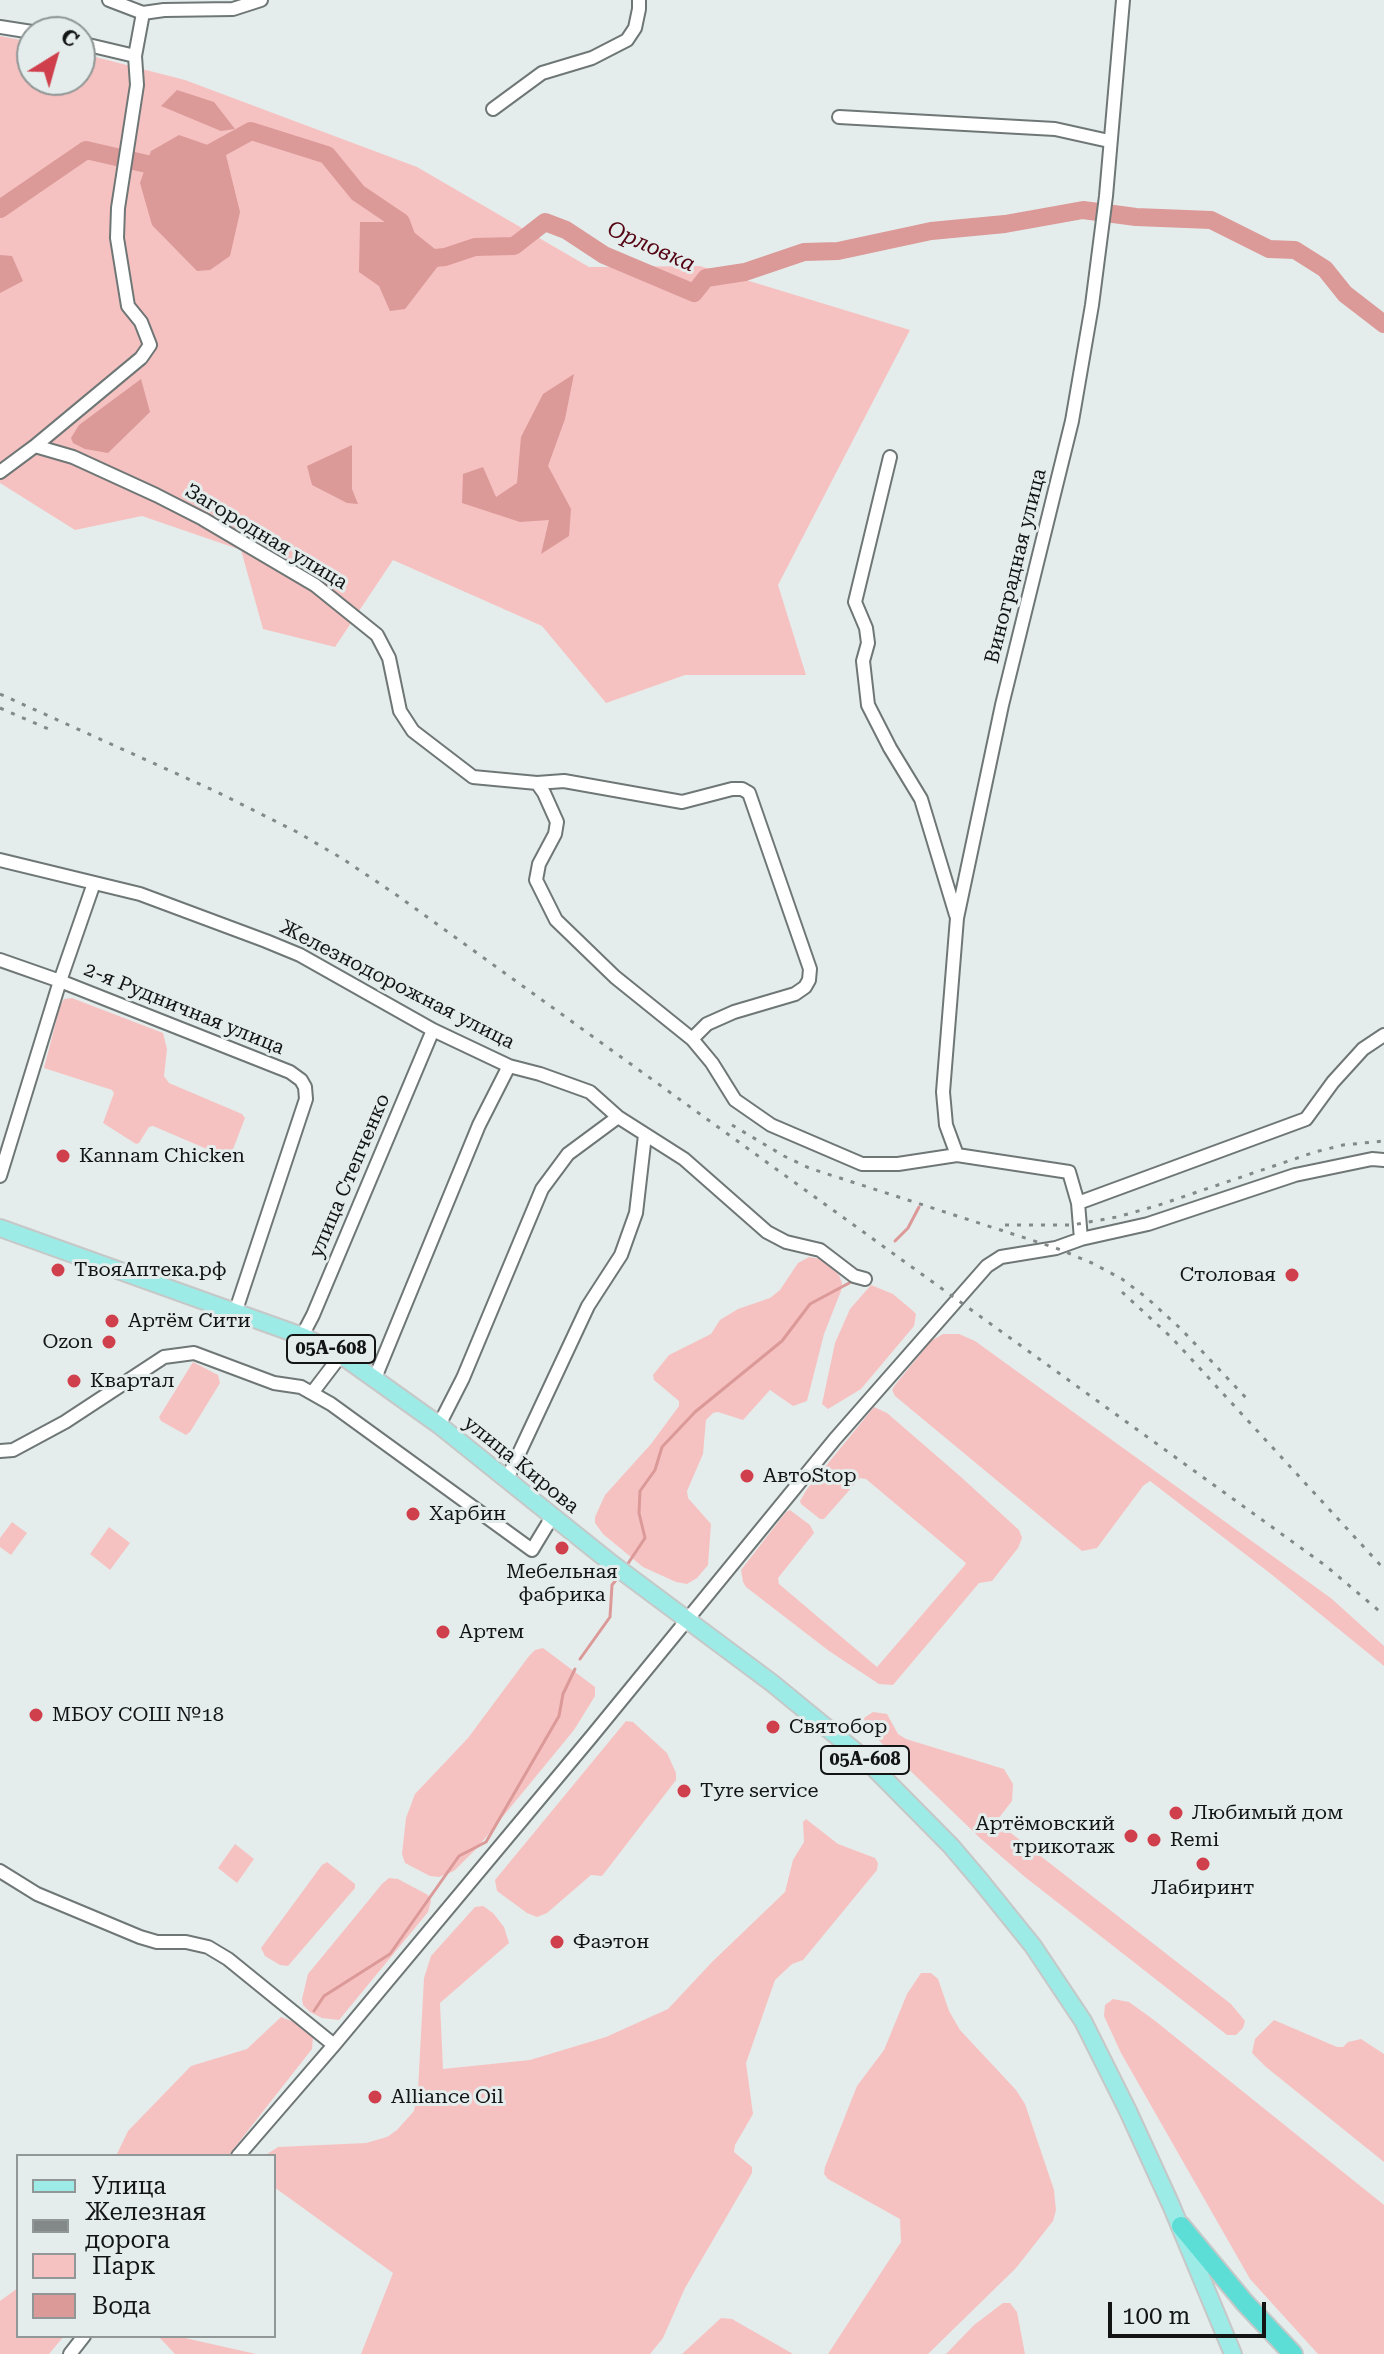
<!DOCTYPE html>
<meta charset="utf-8">
<style>
body{margin:0}
#map{position:relative;width:1384px;height:2354px;overflow:hidden;background:#e4edec;font-family:"Roboto Serif",serif}
canvas{display:block}
.legend{position:absolute;left:16px;top:2154px;width:260px;height:184px;box-sizing:border-box;background:#e4edec;border:2px solid #909796;margin:0;padding:10px 14px;list-style:none;font-size:24px;color:#121514}
.legend li{display:flex;align-items:center;gap:16px;height:40px}
.legend b{width:40px;border:2px solid #909796}
.north{position:absolute;left:16px;top:16px;width:80px;height:80px;box-sizing:border-box;background:#e4edec;border:2px solid #909796;border-radius:50%;rotate:37deg;font-size:22px;font-weight:700;line-height:32px;text-align:center;color:#121514}
.north::after{content:'';display:block;margin:auto;width:28px;height:36px;background:#cf3f4c;clip-path:polygon(50% 0,100% 100%,50% 72%,0 100%)}
.scale{position:absolute;left:1108px;top:2302px;width:158px;height:36px;box-sizing:border-box;border:4px solid #121514;border-top:0;padding-left:10px;font-size:24px;line-height:28px;white-space:nowrap;color:#121514;-webkit-text-stroke:6px #e4edec;paint-order:stroke}
</style>
<div id="map">
<canvas width="1384" height="2354"></canvas>
<ul class="legend">
<li><b style="height:10px;background:#9debe7"></b>Улица</li>
<li><b style="height:10px;background:#838988"></b>Железная дорога</li>
<li><b style="height:22px;background:#f6c2c1"></b>Парк</li>
<li><b style="height:22px;background:#db9998"></b>Вода</li>
</ul>
<div class="north">С</div>
<div class="scale">100 m</div>
</div>
<script>
const ctx = document.querySelector('canvas').getContext('2d');
ctx.lineJoin = 'round';
function fillPath(path, color) {
  ctx.fillStyle = color;
  ctx.fill(path, 'evenodd');
}
function toPath(rows) {
  const path = new Path2D();
  for (const r of rows) {
    path.moveTo(r[0], r[1]);
    for (let i = 2; i < r.length; i += 2) path.lineTo(r[i], r[i + 1]);
  }
  return path;
}
function stroke(path, color, width, dash) {
  ctx.strokeStyle = color;
  ctx.lineWidth = width;
  ctx.lineCap = dash ? 'butt' : 'round';
  ctx.setLineDash(dash || []);
  ctx.stroke(path);
}
function label(font, color, halo, rows, align = 'center') {
  ctx.font = font + ' "Roboto Serif",serif';
  ctx.lineWidth = 6;
  ctx.setLineDash([]);
  ctx.textBaseline = 'middle';
  ctx.strokeStyle = halo;
  ctx.fillStyle = color;
  for (const [text, x, y, turn = 0] of rows) {
    ctx.save();
    ctx.translate(x, y);
    ctx.rotate((+turn || 0) * Math.PI / 180);
    ctx.textAlign = isNaN(turn) ? turn : align;
    if (halo) ctx.strokeText(text, 0, 0);
    ctx.fillText(text, 0, 0);
    ctx.restore();
  }
}
const green = toPath([
 [0,36,32,42,32,80,80,80,80,53,185,80,417,167,589,267,700,266,910,330,778,585,806,675,685,675,606,703,542,626,393,560,335,647,263,629,241,550,142,516,75,530,0,483],
 [72,998,163,1033,167,1049,164,1076,169,1083,242,1114,245,1118,230,1157,228,1158,153,1126,149,1127,139,1143,136,1144,103,1123,114,1093,112,1090,44,1068,60,1006,64,999],
 [809,1257,821,1259,833,1268,839,1275,842,1283,841,1291,824,1334,807,1401,793,1406,770,1390,743,1420,718,1412,713,1413,706,1420,703,1454,687,1491,688,1498,711,1524,708,1565,697,1578,687,1584,676,1582,643,1567,603,1534,595,1523,595,1517,605,1495,651,1444,679,1406,679,1401,654,1380,653,1375,669,1355,711,1334,720,1320,738,1309,770,1298,780,1290,798,1263],
 [871,1285,893,1294,912,1310,916,1314,914,1326,861,1389,828,1409,822,1404,835,1343,850,1309],
 [943,1334,959,1334,975,1341,1332,1599,1384,1646,1384,1666,1271,1574,1150,1481,1143,1486,1097,1548,1082,1551,895,1396,892,1390,895,1385,931,1341],
 [193,1362,218,1375,220,1383,190,1432,186,1435,161,1421,159,1417],
 [874,1407,887,1413,961,1477,1019,1530,1022,1538,1018,1548,992,1581,979,1583,893,1685,879,1684,829,1651,746,1587,743,1582,741,1570,786,1512,790,1510,810,1525,814,1533,778,1578,779,1584,877,1667,965,1565,966,1563,866,1479,860,1478,824,1519,820,1519,801,1504,800,1501,807,1489],
 [12,1522,27,1533,11,1555,0,1547,0,1538],
 [109,1527,130,1543,110,1570,90,1554],
 [543,1648,595,1687,595,1696,574,1730,477,1848,454,1871,439,1877,430,1876,405,1863,402,1854,406,1818,415,1794,468,1738,529,1656,535,1650],
 [873,1712,887,1714,898,1734,906,1739,1004,1769,1013,1784,1012,1801,998,1819,998,1823,1231,2004,1245,2021,1243,2028,1236,2035,1227,2035,1025,1877,980,1838,866,1728,864,1718],
 [626,1721,633,1722,667,1753,676,1773,676,1780,602,1876,591,1875,547,1913,537,1917,527,1913,497,1891,495,1880],
 [806,1819,838,1844,875,1858,878,1863,877,1870,803,1960,792,1964,775,1980,746,2063,753,2114,735,2145,734,2152,752,2167,752,2173,685,2288,663,2338,650,2354,361,2354,393,2273,274,2187,274,2156,264,2156,278,2147,366,2143,387,2137,397,2130,414,2111,418,2090,424,1978,431,1956,475,1907,483,1906,493,1913,504,1927,509,1943,440,2003,443,2069,530,2060,606,2037,668,2009,712,1962,785,1892,793,1860,804,1842,803,1822],
 [235,1844,254,1859,237,1883,218,1868],
 [327,1862,355,1884,355,1888,288,1966,280,1965,265,1956,261,1948,322,1865],
 [389,1878,398,1879,428,1895,431,1901,428,1912,339,2020,322,2018,310,2012,303,2005,302,1999,308,1974,382,1884],
 [921,1973,931,1973,938,1979,949,2011,960,2030,1016,2090,1025,2104,1054,2190,1056,2210,1053,2221,1016,2268,928,2354,828,2354,901,2242,900,2219,828,2179,824,2174,825,2167,857,2086,884,2050,907,1994],
 [1113,1999,1129,2002,1154,2020,1384,2205,1384,2354,1318,2354,1250,2279,1121,2053,1104,2016,1105,2005],
 [281,2017,294,2022,313,2038,312,2049,228,2156,116,2156,128,2131,191,2066,247,2049],
 [1274,2020,1337,2047,1343,2047,1348,2042,1361,2039,1384,2054,1384,2162,1266,2067,1252,2053,1255,2039],
 [18,2288,18,2336,64,2336,49,2354,0,2354,0,2301],
 [1003,2303,1010,2303,1017,2312,1025,2354,946,2354,974,2325],
 [721,2318,732,2319,793,2354,682,2354],
 [158,2336,176,2336,256,2354,175,2354]
]);
const water = toPath([
 [177,90,214,102,235,129,221,131,161,106],
 [179,135,225,151,240,212,230,256,210,270,197,271,152,225,140,183,151,151],
 [360,222,401,222,445,257,405,309,390,311,379,286,359,272],
 [0,255,12,256,23,281,0,293],
 [574,374,565,419,548,466,571,509,569,536,541,554,549,520,520,522,462,503,463,474,483,467,496,497,517,483,521,437,543,394],
 [141,379,150,412,108,453,85,449,73,443,71,438,79,425],
 [352,445,352,489,358,504,347,503,312,485,307,466]
]);
const stream = toPath([
 [895,1241,908,1228,919,1207],
 [627,1565,645,1538,639,1513,640,1491,655,1470,662,1447,695,1412,782,1341,810,1304,851,1282],
 [580,1659,610,1617,612,1585,620,1575],
 [314,2011,324,1996,390,1954,459,1856,486,1842,559,1716,563,1694,575,1669]
]);
const river = toPath([
 [198,160,251,131,327,155,358,193,401,222,415,260,445,257,475,247,514,246,545,222,566,230,604,255,694,293,706,278,745,272,804,252,838,251,931,231,1005,224,1083,210,1136,217,1211,220,1269,249,1295,250,1325,269,1345,294,1384,324],
 [0,209,86,150,147,164,169,164]
]);
const minor = toPath([
 [109,0,143,13],
 [0,27,32,32],
 [135,56,143,13,164,10,233,9,261,0],
 [493,109,542,73,592,58,627,40,635,28,639,9,639,0],
 [839,117,1055,129,1109,141],
 [35,446,141,358,150,345,141,322,128,306,117,238,118,208,137,85,135,56,80,43],
 [890,457,855,602,866,628,868,643,863,661,868,705,890,748,921,799,956,915],
 [0,472,35,446,73,457,156,495,203,519,315,585,377,635,389,658,400,711,413,731,473,777,537,783,544,793,557,822,555,834,539,864,536,880,556,920,615,977,692,1039,712,1063,735,1100,771,1125,862,1164,898,1164,957,1155],
 [537,783,564,781,682,802,732,789,742,789,749,793,810,969,809,980,805,987,795,994,734,1012,707,1024,692,1039],
 [0,860,140,894,266,941,300,955,433,1030,509,1066,540,1074,590,1092,618,1117,684,1159,767,1232,786,1242,820,1250,854,1276,865,1279],
 [0,960,60,981,290,1072,301,1080,305,1087,306,1099,235,1313],
 [0,1176,60,981,94,883],
 [1078,1203,1306,1119,1333,1082,1363,1049,1384,1035],
 [1081,1239,1078,1203,1069,1172,957,1155,946,1125,943,1092,957,918,1002,705,1072,421,1092,305,1106,196,1123,0],
 [302,1336,313,1315,433,1030],
 [375,1378,479,1125,509,1066],
 [312,1393,341,1355],
 [439,1425,463,1378,542,1189,568,1154,618,1117],
 [0,1451,13,1450,65,1422,164,1357,194,1353,274,1383,301,1387,331,1404,532,1550,552,1517],
 [507,1479,588,1306,621,1255,636,1213,645,1135],
 [0,1871,37,1894,140,1937,157,1942,186,1942,208,1947,228,1959,334,2045],
 [238,2156,334,2045,592,1736,835,1439,987,1266,1001,1257,1056,1248,1081,1239,1148,1224,1295,1175,1372,1159,1384,1160],
 [70,2354,84,2336]
]);
const major = toPath([
 [0,1228,302,1336,341,1355,439,1425,611,1563,772,1683,866,1760,951,1846,979,1879,1033,1946,1083,2021,1128,2111,1171,2205,1233,2354]
]);
const highway = toPath([
 [1181,2226,1245,2303,1293,2354]
]);
const rail = toPath([
 [0,694,215,791,297,832,343,859,398,896,1326,1566,1384,1615],
 [0,708,51,730],
 [732,1125,784,1156,809,1168,1056,1248,1092,1263,1122,1279,1147,1298,1181,1329,1249,1401],
 [1005,1225,1072,1225,1117,1217,1156,1206,1315,1152,1343,1145,1384,1141],
 [1122,1292,1172,1338,1384,1569]
]);
const markers = [
 [63,1156,8,"#cf3f4c"],
 [58,1270,8,"#cf3f4c"],
 [1292,1275,8,"#cf3f4c"],
 [112,1321,8,"#cf3f4c"],
 [109,1342,8,"#cf3f4c"],
 [74,1381,8,"#cf3f4c"],
 [747,1476,8,"#cf3f4c"],
 [413,1514,8,"#cf3f4c"],
 [562,1548,8,"#cf3f4c"],
 [443,1632,8,"#cf3f4c"],
 [36,1715,8,"#cf3f4c"],
 [773,1727,8,"#cf3f4c"],
 [684,1791,8,"#cf3f4c"],
 [1176,1813,8,"#cf3f4c"],
 [1131,1836,8,"#cf3f4c"],
 [1154,1840,8,"#cf3f4c"],
 [1203,1864,8,"#cf3f4c"],
 [557,1942,8,"#cf3f4c"],
 [375,2097,8,"#cf3f4c"]
];
const shields = [
 [331,1349,88],
 [865,1760,88]
];
const shieldNames = [
 ["05А-608",331,1349],
 ["05А-608",865,1760]
];
const streetNames = [
 ["Загородная улица",266,537,31],
 ["Виноградная улица",1016,566,-76],
 ["Железнодорожная улица",397,985,27],
 ["2-я Рудничная улица",184,1009,22],
 ["улица Степченко",350,1176,-67],
 ["улица Кирова",521,1465,39]
];
const poiNames = [
 ["Kannam Chicken",79,1156],
 ["ТвояАптека.рф",74,1270],
 ["Столовая",1276,1275,"right"],
 ["Артём Сити",128,1321],
 ["Ozon",93,1342,"right"],
 ["Квартал",90,1381],
 ["АвтоStop",763,1476],
 ["Харбин",429,1514],
 ["Мебельная",562,1572,"center"],
 ["фабрика",562,1595,"center"],
 ["Артем",459,1632],
 ["МБОУ СОШ №18",52,1715],
 ["Святобор",789,1727],
 ["Tyre service",700,1791],
 ["Любимый дом",1192,1813],
 ["Артёмовский",1115,1824,"right"],
 ["трикотаж",1115,1847,"right"],
 ["Remi",1170,1840],
 ["Лабиринт",1203,1888,"center"],
 ["Фаэтон",573,1942],
 ["Alliance Oil",391,2097]
];
const waterNames = [
 ["Орловка",651,247,24]
];
fillPath(green, '#f6c2c1');
fillPath(water, '#db9998');
stroke(stream, '#db9998', 3);
stroke(river, '#db9998', 18);
stroke(minor, '#6f7776', 16);
stroke(major, '#c6c7c7', 20);
stroke(highway, '#c6c7c7', 22);
stroke(minor, '#fff', 12);
stroke(major, '#9debe7', 16);
stroke(highway, '#5cded7', 18);
stroke(rail, '#838988', 3, [4, 8]);
for (const [x, y, r, color] of markers) {
  const dot = new Path2D();
  dot.arc(x, y, r, 0, 2 * Math.PI);
  ctx.fillStyle = color;
  ctx.fill(dot);
  stroke(dot, '#e4edec', 3);
}
for (const [x, y, w] of shields) {
  const box = new Path2D();
  box.roundRect(x - w / 2, y - 14, w, 28, 6);
  ctx.fillStyle = '#e4edec';
  ctx.fill(box);
  stroke(box, '#121514', 2);
}
label('bold 18px', '#121514', null, shieldNames);
label('20px', '#121514', '#e4edec', streetNames);
label('20px', '#121514', '#e4edec', poiNames, 'left');
label('italic 22px', '#540312', '#e4edec', waterNames);
</script>
